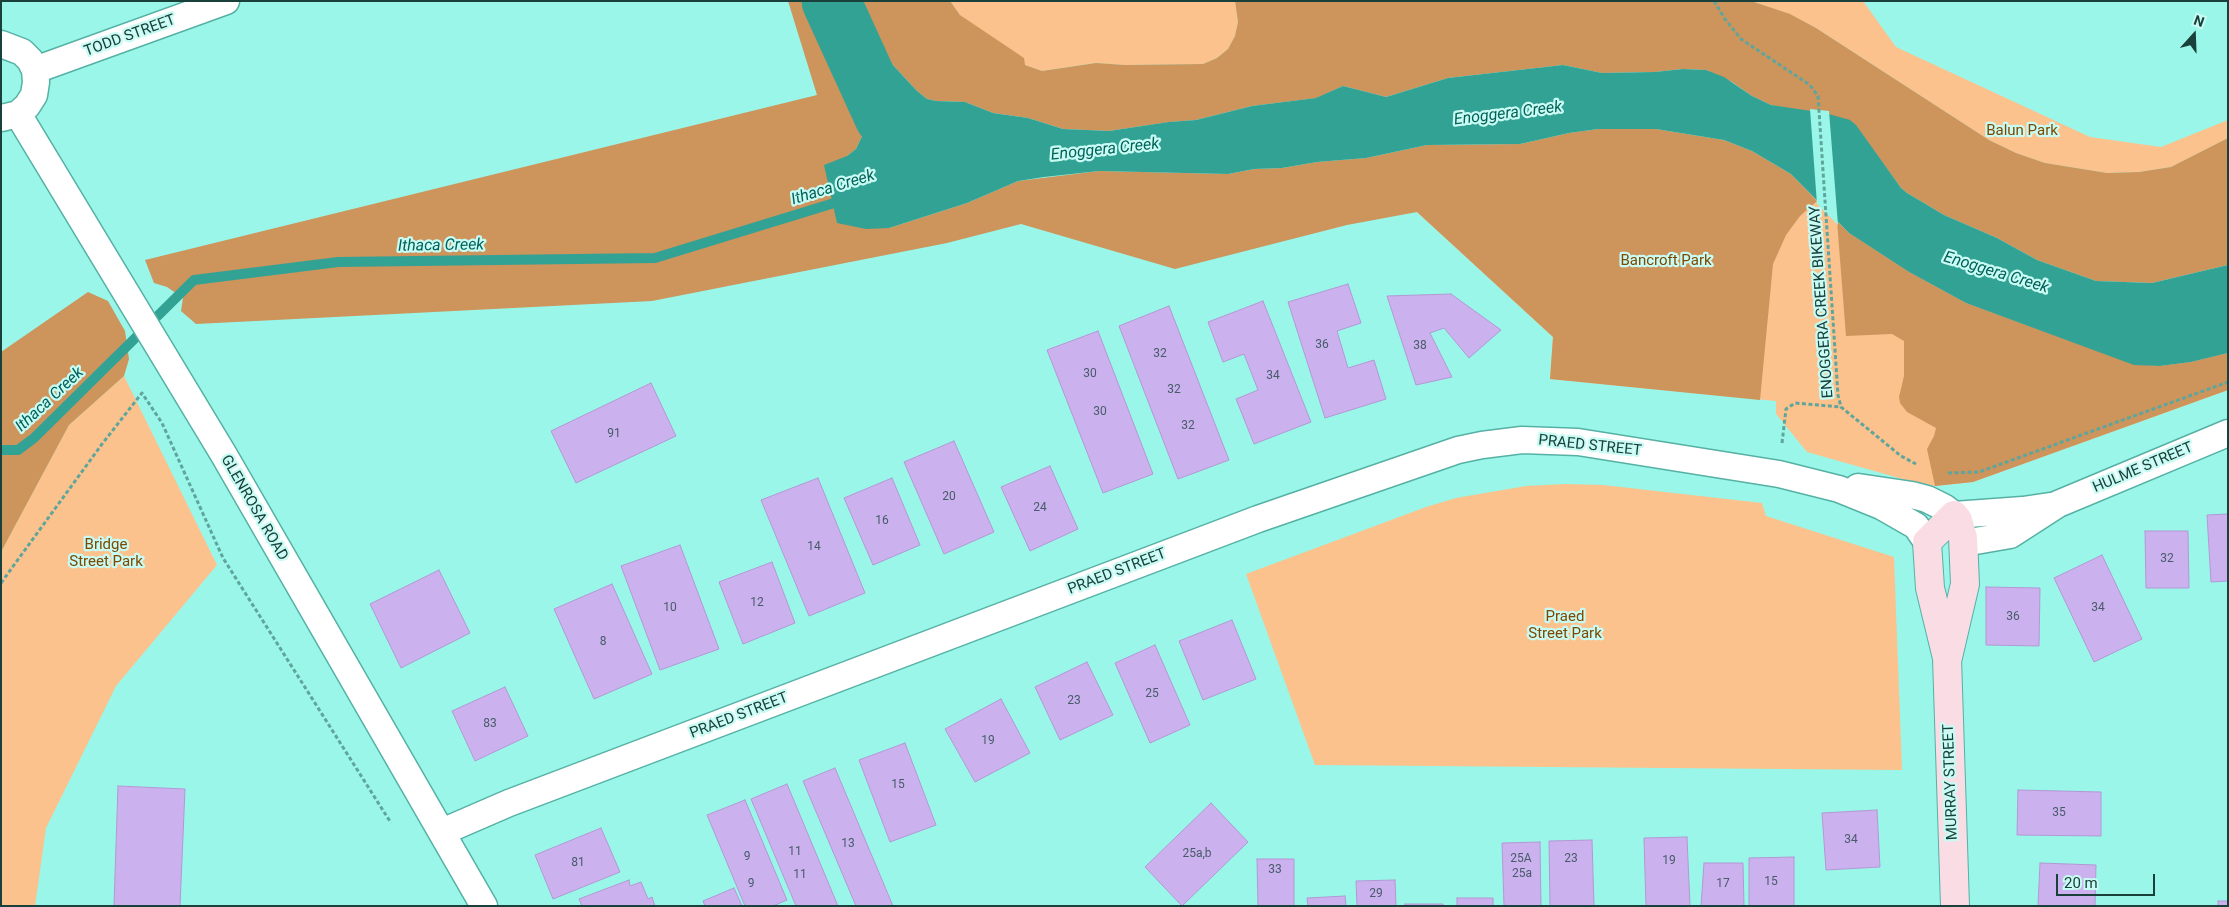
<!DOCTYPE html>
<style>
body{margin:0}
#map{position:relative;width:2229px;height:907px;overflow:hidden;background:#9af6e8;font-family:Roboto,sans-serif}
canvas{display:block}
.frame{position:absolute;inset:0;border:2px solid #19403b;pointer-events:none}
.north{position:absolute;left:2169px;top:10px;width:50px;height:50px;-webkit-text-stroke:4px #c8fbf3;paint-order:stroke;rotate:20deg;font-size:14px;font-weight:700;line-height:20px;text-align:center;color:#19403b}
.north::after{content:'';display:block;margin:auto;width:18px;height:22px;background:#19403b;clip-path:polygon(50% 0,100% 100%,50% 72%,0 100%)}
.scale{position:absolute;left:2056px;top:874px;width:99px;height:22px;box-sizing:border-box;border:2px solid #19403b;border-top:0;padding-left:6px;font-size:15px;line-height:18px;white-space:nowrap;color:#19403b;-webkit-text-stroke:4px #c8fbf3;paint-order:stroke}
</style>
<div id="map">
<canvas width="2229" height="907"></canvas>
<div class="frame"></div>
<div class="north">N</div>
<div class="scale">20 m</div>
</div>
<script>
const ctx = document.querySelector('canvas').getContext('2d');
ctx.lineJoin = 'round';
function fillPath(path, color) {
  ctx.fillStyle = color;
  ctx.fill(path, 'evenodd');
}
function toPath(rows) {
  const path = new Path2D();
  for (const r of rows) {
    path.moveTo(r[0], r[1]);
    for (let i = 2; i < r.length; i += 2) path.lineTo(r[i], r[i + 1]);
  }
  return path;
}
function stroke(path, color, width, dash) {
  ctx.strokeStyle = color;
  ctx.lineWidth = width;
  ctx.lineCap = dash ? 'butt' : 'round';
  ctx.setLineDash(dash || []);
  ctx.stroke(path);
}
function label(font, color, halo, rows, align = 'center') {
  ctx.font = font + ' Roboto,sans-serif';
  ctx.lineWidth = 4.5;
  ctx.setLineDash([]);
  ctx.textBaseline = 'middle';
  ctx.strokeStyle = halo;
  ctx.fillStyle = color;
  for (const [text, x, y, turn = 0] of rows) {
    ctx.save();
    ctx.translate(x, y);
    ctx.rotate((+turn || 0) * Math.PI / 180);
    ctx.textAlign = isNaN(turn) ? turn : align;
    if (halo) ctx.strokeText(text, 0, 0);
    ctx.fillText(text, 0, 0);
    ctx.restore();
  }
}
const green = toPath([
 [950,1,1235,1,1238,22,1235,36,1228,49,1217,58,1203,64,1125,65,1095,63,1042,71,1025,65,960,15],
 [1751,1,1863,1,1896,47,2090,137,2161,147,2228,120,2228,138,2171,167,2139,172,2107,173,2045,163,2016,153,1989,140,1816,28,1789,14],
 [1791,174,1849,233,2223,355,2228,353,2228,390,1973,482,1935,486,1906,480,1807,452,1776,414,1776,401,1550,379,1553,337,1417,212],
 [124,376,217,565,116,686,46,828,35,906,1,906,1,552,69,425],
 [1565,484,1603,485,1762,503,1766,516,1894,557,1902,770,1315,765,1246,574,1426,507,1456,498,1526,486]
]);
const forest = toPath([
 [788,1,823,1,848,56,865,97,865,130,856,149,847,156,889,228,967,203,1018,181,1099,171,1228,174,1254,169,1282,168,1317,162,1366,158,1427,145,1520,144,1569,133,1598,129,1656,129,1724,140,1752,151,1791,174,1817,201,1800,216,1786,235,1773,264,1760,400,1550,379,1553,337,1417,212,1347,225,1175,269,1021,224,947,243,652,301,196,324,181,311,183,298,167,287,154,283,145,260,817,95],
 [862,1,950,1,960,15,1024,58,1025,65,1042,71,1096,63,1125,65,1203,64,1217,58,1228,49,1235,36,1238,22,1235,1,1751,1,1790,14,1816,28,1989,140,2016,153,2045,163,2107,173,2139,172,2171,167,2228,138,2228,265,2152,283,2096,281,2037,260,1997,238,1944,215,1907,193,1901,188,1868,143,1796,110,1771,105,1752,96,1732,82,1706,70,1683,69,1655,72,1602,73,1563,65,1448,78,1386,97,1343,86,1317,98,1252,106,1196,120,1170,122,1109,131,1063,129,1028,118,993,113,965,102,936,101,927,99,917,91,890,62],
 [1837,221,1849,233,1909,272,1966,303,2134,364,2160,366,2191,362,2228,353,2228,390,1973,482,1935,486,1927,449,1934,436,1936,428,1907,412,1900,403,1899,397,1904,376,1904,341,1892,334,1846,336],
 [88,292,108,301,125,331,129,359,124,376,69,425,1,552,1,352]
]);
const water = toPath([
 [883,46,890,62,917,91,927,99,936,101,965,102,993,113,1028,118,1063,129,1109,131,1169,122,1196,120,1252,106,1316,98,1343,86,1386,97,1448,78,1563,65,1602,73,1655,72,1683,69,1706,70,1724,77,1752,96,1771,105,1825,113,1850,120,1856,125,1901,188,1907,193,1944,215,1997,238,2037,260,2096,281,2152,283,2228,265,2228,353,2191,362,2160,366,2134,365,1966,303,1909,272,1849,233,1791,174,1752,151,1724,140,1656,129,1598,129,1569,133,1520,144,1427,145,1366,158,1317,162,1282,168,1254,169,1228,174,1099,171,1044,177,1018,181,967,203,889,228,866,229,837,223,824,165,847,156,856,149,865,130,865,97,848,56]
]);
const pier = toPath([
 [1810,109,1829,111,1838,225,1817,204]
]);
const stream = toPath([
 [1,450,18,450,34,438,194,280,338,262,655,258,844,200]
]);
const river = toPath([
 [831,1,884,117,893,126]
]);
const building = toPath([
 [1348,284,1361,323,1337,331,1348,368,1374,360,1386,399,1325,418,1288,302,1348,284],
 [1451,294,1501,330,1469,358,1444,328,1430,333,1452,377,1416,385,1387,296,1451,294],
 [1263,301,1311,422,1254,444,1236,399,1258,390,1244,354,1223,362,1208,322,1263,301],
 [1169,306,1229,460,1178,479,1119,326,1169,306],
 [1098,331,1153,474,1103,493,1047,350,1098,331],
 [651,383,676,436,576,483,551,431,651,383],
 [954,441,994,532,944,554,904,462,954,441],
 [1050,466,1078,529,1030,551,1001,487,1050,466],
 [818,478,865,593,809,616,761,500,818,478],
 [892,478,920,545,873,565,844,498,892,478],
 [2228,514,2228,581,2211,582,2207,515,2228,514],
 [2145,531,2188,531,2189,588,2146,588,2145,531],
 [680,545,719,649,660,670,621,566,680,545],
 [2102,555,2142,639,2094,662,2054,578,2102,555],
 [772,562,795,623,743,644,719,582,772,562],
 [439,570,470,633,401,668,370,604,439,570],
 [612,584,652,674,594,699,554,609,612,584],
 [1986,587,2040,588,2039,646,1986,645,1986,587],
 [1232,620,1256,679,1203,700,1179,641,1232,620],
 [1155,645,1190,725,1150,743,1115,663,1155,645],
 [1087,662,1113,715,1060,740,1035,687,1087,662],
 [505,687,528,736,475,761,452,711,505,687],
 [1001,699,1030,753,975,782,945,729,1001,699],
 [905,743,936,825,890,842,859,760,905,743],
 [835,768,893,906,856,906,803,781,835,768],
 [787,784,838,906,796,906,751,799,787,784],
 [118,786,185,789,180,906,114,906,118,786],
 [2018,790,2101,792,2101,836,2017,835,2018,790],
 [745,800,787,900,773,906,745,906,707,815,745,800],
 [1211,803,1248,842,1182,906,1145,867,1211,803],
 [1877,810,1880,867,1826,870,1822,813,1877,810],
 [601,828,620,872,553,899,535,855,601,828],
 [1687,837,1690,906,1646,906,1644,838,1687,837],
 [1592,840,1594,906,1550,906,1549,841,1592,840],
 [1540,842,1541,906,1504,906,1502,843,1540,842],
 [1794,857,1794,906,1749,906,1749,858,1794,857],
 [1257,859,1294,859,1294,906,1258,906,1257,859],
 [1704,863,1743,863,1744,906,1701,906,1704,863],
 [2040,863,2096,865,2095,906,2038,906,2040,863],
 [629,880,630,886,641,882,648,899,652,897,655,906,582,906,579,899,629,880],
 [1395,880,1396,906,1357,906,1356,881,1395,880],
 [734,888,742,906,705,906,703,901,734,888],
 [1345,896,1346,906,1308,906,1307,898,1345,896],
 [1457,898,1493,898,1493,906,1457,906,1457,898],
 [2218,901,2228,901,2228,906,2218,906,2218,901],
 [1405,904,1443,904,1443,906,1405,906,1405,904]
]);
const path = toPath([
 [1714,1,1725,19,1741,39,1810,85,1818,96,1838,395,1841,407,1901,456,1916,464],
 [1782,443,1786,409,1795,403,1841,407],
 [1948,473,1979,472,2228,382],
 [1,583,102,444,142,393,162,423,223,558,391,823]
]);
const street = toPath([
 [1,44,22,52,30,60,35,70,36,82,34,95,27,106,18,114,2,118],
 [35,70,226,1],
 [18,114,224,455,484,906],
 [1858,487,1912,495,1927,499,1945,508,1954,515,2023,510,2050,506],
 [1964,543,2010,535,2058,504,2228,433],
 [442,832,509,803,1258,519,1458,450,1482,445,1522,440,1578,442,1779,474,1839,489,1881,506,1916,526,1927,542]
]);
const secondary = toPath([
 [1927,542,1930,588,1947,658,1955,906],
 [1927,542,1954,515,1958,520,1963,538,1965,584,1948,657]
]);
const numberNames = [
 ["36",1322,345],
 ["38",1420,346],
 ["32",1160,354],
 ["30",1090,374],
 ["34",1273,376],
 ["32",1174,390],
 ["30",1100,412],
 ["32",1188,426],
 ["91",614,434],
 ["20",949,497],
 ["24",1040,508],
 ["16",882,521],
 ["14",814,547],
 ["32",2167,559],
 ["12",757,603],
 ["10",670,608],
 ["34",2098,608],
 ["36",2013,617],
 ["8",603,642],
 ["25",1152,694],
 ["23",1074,701],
 ["83",490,724],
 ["19",988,741],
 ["15",898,785],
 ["35",2059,813],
 ["34",1851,840],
 ["13",848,844],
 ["11",795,852],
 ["25a,b",1197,854],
 ["9",747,857],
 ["25A",1521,859],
 ["23",1571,859],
 ["19",1669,861],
 ["81",578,863],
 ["33",1275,870],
 ["25a",1522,874],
 ["11",800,875],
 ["15",1771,882],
 ["9",751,884],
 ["17",1723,884],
 ["29",1376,894]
];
const streetNames = [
 ["TODD STREET",130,36,-20],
 ["ENOGGERA CREEK BIKEWAY",1822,302,-94],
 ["PRAED STREET",1590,446,6],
 ["HULME STREET",2143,468,-23],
 ["GLENROSA ROAD",254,508,60],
 ["PRAED STREET",1117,572,-21],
 ["PRAED STREET",739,716,-21],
 ["MURRAY STREET",1951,782,-92]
];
const parkNames = [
 ["Balun Park",2022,131],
 ["Bancroft Park",1666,261],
 ["Bridge",106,545],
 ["Street Park",106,562],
 ["Praed",1565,617],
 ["Street Park",1565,634]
];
const waterNames = [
 ["Enoggera Creek",1508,114,-7],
 ["Enoggera Creek",1105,150,-6],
 ["Ithaca Creek",833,188,-17],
 ["Ithaca Creek",441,246,-1],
 ["Enoggera Creek",1996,273,17],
 ["Ithaca Creek",50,400,-43]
];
fillPath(green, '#fcc28d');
fillPath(forest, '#cd945c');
fillPath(water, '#32a295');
fillPath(pier, '#9af6e8');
stroke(stream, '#32a295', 10);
stroke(river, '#32a295', 59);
fillPath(building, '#ccb1ef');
stroke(building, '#b298d4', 1);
stroke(street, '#56b1a5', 29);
stroke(secondary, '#56b1a5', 30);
stroke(path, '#60a59b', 3, [4, 2.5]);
stroke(street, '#fff', 26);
stroke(secondary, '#fadce4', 28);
label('12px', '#465c68', null, numberNames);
label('15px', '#19403b', '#c8fbf3', streetNames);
label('15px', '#7e4800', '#c8fbf3', parkNames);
label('italic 16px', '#016158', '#c8fbf3', waterNames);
</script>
